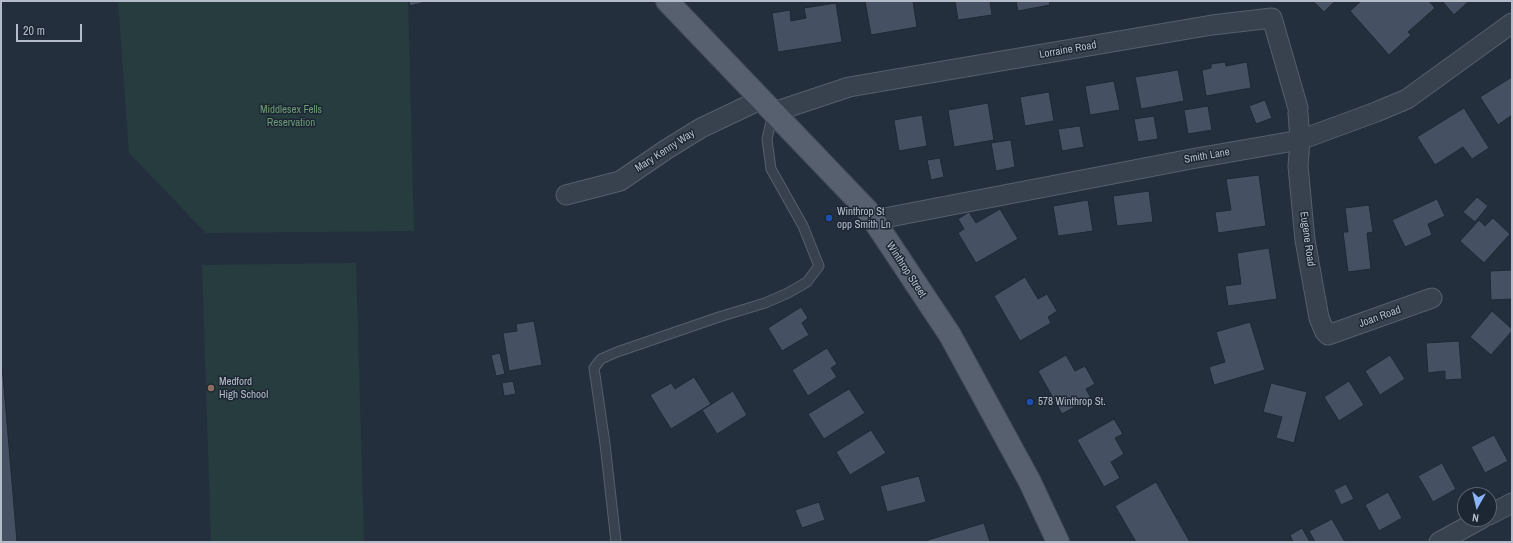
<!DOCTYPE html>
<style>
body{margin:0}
#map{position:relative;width:1513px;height:543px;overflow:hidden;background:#242f3e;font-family:"Archivo Narrow",sans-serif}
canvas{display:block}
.frame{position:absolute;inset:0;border:2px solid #b4bcc9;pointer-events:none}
.north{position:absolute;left:1457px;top:487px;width:40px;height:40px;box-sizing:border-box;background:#1d2633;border:1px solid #59626f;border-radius:50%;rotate:188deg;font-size:11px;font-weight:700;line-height:16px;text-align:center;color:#b4bcc9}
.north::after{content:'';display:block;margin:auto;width:14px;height:18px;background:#8ab4f8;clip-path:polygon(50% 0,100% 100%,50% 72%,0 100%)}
.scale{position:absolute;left:16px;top:24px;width:66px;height:18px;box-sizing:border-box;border:2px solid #b4bcc9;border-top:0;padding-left:5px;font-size:12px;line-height:14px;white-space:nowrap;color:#b4bcc9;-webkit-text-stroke:3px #1d2633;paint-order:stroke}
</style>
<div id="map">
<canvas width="1513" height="543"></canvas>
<div class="frame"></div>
<div class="north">N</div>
<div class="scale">20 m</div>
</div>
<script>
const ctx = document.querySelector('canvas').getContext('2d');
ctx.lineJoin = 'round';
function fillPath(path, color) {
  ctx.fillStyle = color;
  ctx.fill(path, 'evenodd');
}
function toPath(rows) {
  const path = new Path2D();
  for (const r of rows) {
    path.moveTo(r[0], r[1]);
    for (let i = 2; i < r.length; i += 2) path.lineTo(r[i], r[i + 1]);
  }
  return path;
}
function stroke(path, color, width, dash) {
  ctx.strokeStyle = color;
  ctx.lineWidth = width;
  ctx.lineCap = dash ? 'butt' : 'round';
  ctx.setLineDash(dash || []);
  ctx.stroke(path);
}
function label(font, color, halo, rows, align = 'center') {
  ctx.font = font + ' "Archivo Narrow",sans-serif';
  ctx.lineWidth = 3;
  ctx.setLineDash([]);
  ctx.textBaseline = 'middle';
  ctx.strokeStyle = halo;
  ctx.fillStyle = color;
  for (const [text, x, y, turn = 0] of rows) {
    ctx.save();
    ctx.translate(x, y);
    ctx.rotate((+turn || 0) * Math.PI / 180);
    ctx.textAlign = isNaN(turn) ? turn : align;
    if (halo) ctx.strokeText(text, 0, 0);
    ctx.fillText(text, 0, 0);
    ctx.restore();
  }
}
const green = toPath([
 [118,1,408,1,414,231,206,233,129,153],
 [356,263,364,542,211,542,202,265]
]);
const building = toPath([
 [409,1,429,1,410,6,409,1],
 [865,1,913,1,917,27,871,35,865,1],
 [955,1,990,1,992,15,958,20,955,1],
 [1016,1,1049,1,1050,5,1018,11,1016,1],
 [1313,1,1335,1,1324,12,1313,1],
 [1361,1,1429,1,1435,8,1408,32,1411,35,1389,55,1350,11,1361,1],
 [1442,1,1469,1,1454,15,1442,1],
 [836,3,842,42,778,52,772,13,790,10,791,21,806,18,804,8,836,3],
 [1225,62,1226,66,1247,62,1251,88,1206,96,1202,70,1211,68,1211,64,1225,62],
 [1178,70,1184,101,1141,109,1135,77,1178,70],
 [1512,77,1512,115,1498,125,1480,97,1512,77],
 [1114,81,1120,110,1090,115,1085,86,1114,81],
 [1049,92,1054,121,1025,126,1020,97,1049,92],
 [1265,100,1272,118,1256,124,1249,106,1265,100],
 [988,103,994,140,954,147,948,110,988,103],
 [1208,106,1212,130,1188,134,1184,110,1208,106],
 [1464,108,1489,148,1472,159,1463,147,1435,165,1417,137,1464,108],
 [922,115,927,146,899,151,894,120,922,115],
 [1154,116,1158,139,1138,142,1134,119,1154,116],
 [1080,126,1084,147,1062,151,1058,129,1080,126],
 [1011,140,1015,167,996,171,991,143,1011,140],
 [940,158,944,177,931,180,927,160,940,158],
 [1259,175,1266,226,1218,233,1215,212,1231,210,1226,179,1259,175],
 [1149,191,1153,222,1117,226,1113,196,1149,191],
 [1477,197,1488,206,1475,222,1463,212,1477,197],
 [1437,199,1445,216,1428,224,1432,235,1405,247,1392,220,1437,199],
 [1088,200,1093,231,1058,236,1053,206,1088,200],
 [1369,205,1373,232,1367,233,1371,269,1348,272,1343,232,1348,232,1345,208,1369,205],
 [1000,209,1018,239,976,263,958,233,964,229,958,219,969,212,976,223,1000,209],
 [1493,218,1510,234,1484,263,1460,241,1479,220,1485,226,1493,218],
 [1269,248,1277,299,1228,306,1225,286,1241,284,1237,253,1269,248],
 [1512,270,1512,299,1491,300,1490,271,1512,270],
 [1025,277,1038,299,1047,294,1057,311,1048,317,1051,323,1020,341,994,296,1025,277],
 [801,307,808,318,802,323,809,335,782,351,768,328,801,307],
 [1492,311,1512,329,1512,331,1491,355,1470,337,1492,311],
 [534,321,542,365,509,371,503,333,517,331,516,324,534,321],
 [1250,322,1265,370,1214,385,1209,367,1225,362,1216,332,1250,322],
 [1459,341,1462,379,1445,380,1445,371,1428,373,1426,343,1459,341],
 [827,348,837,364,831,368,837,377,808,396,792,370,827,348],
 [500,353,505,374,496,376,491,355,500,353],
 [1066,355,1075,371,1085,366,1095,384,1086,389,1091,398,1062,414,1038,371,1066,355],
 [1390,355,1405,379,1380,395,1365,371,1390,355],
 [3,375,17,542,1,542,1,376,3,375],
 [694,377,711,404,671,429,650,395,671,383,675,389,694,377],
 [513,381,516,394,504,396,502,383,513,381],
 [1349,381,1364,405,1339,421,1324,397,1349,381],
 [1271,383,1307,392,1294,443,1276,438,1282,417,1263,412,1271,383],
 [849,389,865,413,824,439,808,414,849,389],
 [733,391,747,415,717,434,702,410,733,391],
 [1114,419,1123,434,1115,438,1124,454,1111,462,1120,478,1104,487,1077,440,1114,419],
 [871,430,886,453,850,475,836,452,871,430],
 [1494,435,1508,461,1485,473,1471,447,1494,435],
 [1442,463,1456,489,1433,502,1418,476,1442,463],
 [919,476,926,502,887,512,880,486,919,476],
 [1156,482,1190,542,1136,542,1115,506,1156,482],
 [1346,484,1354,499,1341,505,1334,490,1346,484],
 [1388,492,1402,518,1379,531,1365,505,1388,492],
 [819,502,825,520,802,528,795,510,819,502],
 [1332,519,1345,542,1315,542,1309,531,1332,519],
 [984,523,990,542,928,542,928,540,984,523],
 [1302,528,1310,542,1293,542,1290,535,1302,528]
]);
const service = toPath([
 [616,542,605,444,594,368,601,359,617,352,719,317,765,303,788,293,807,282,819,266,803,226,771,169,767,139,773,113]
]);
const minor = toPath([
 [774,112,849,87,1212,25,1272,18,1298,108],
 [1298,113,1300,140,1298,166,1305,240,1319,318,1325,332,1328,335,1432,298],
 [566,195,620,181,667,149,701,128,762,99],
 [874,220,1191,159,1300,140,1376,112,1407,99,1512,23],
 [1489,515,1512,503],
 [1439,542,1481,519]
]);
const primary = toPath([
 [667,1,867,210,950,335,1030,482,1058,542]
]);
const markers = [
 [829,218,4,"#1a4fb4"],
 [211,388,4,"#8d6e63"],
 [1030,402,4,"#1a4fb4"]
];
const streetNames = [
 ["Lorraine Road",1068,50,-10],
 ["Mary Kenny Way",665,151,-33],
 ["Smith Lane",1207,156,-10],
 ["Eugene Road",1307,239,82],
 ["Winthrop Street",906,270,57],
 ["Joan Road",1380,317,-20]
];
const parkNames = [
 ["Middlesex Fells",291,110],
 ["Reservation",291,123]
];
const poiNames = [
 ["Winthrop St",837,212],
 ["opp Smith Ln",837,225],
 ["Medford",219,382],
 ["High School",219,395],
 ["578 Winthrop St.",1038,402]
];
fillPath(green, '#263c3f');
fillPath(building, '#455162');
stroke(building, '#1f2835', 1);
stroke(service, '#565f6c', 11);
stroke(minor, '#565f6c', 21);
stroke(primary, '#414a57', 24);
stroke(service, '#38414e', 9);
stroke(minor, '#38414e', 19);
stroke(primary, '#56606e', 22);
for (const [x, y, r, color] of markers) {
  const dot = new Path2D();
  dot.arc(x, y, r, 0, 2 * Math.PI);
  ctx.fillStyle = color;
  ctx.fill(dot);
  stroke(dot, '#1d2633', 1.5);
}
label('11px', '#b4bcc9', '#1d2633', streetNames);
label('11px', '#6b9a76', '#1d2633', parkNames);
label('11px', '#b4bcc9', '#1d2633', poiNames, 'left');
</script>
